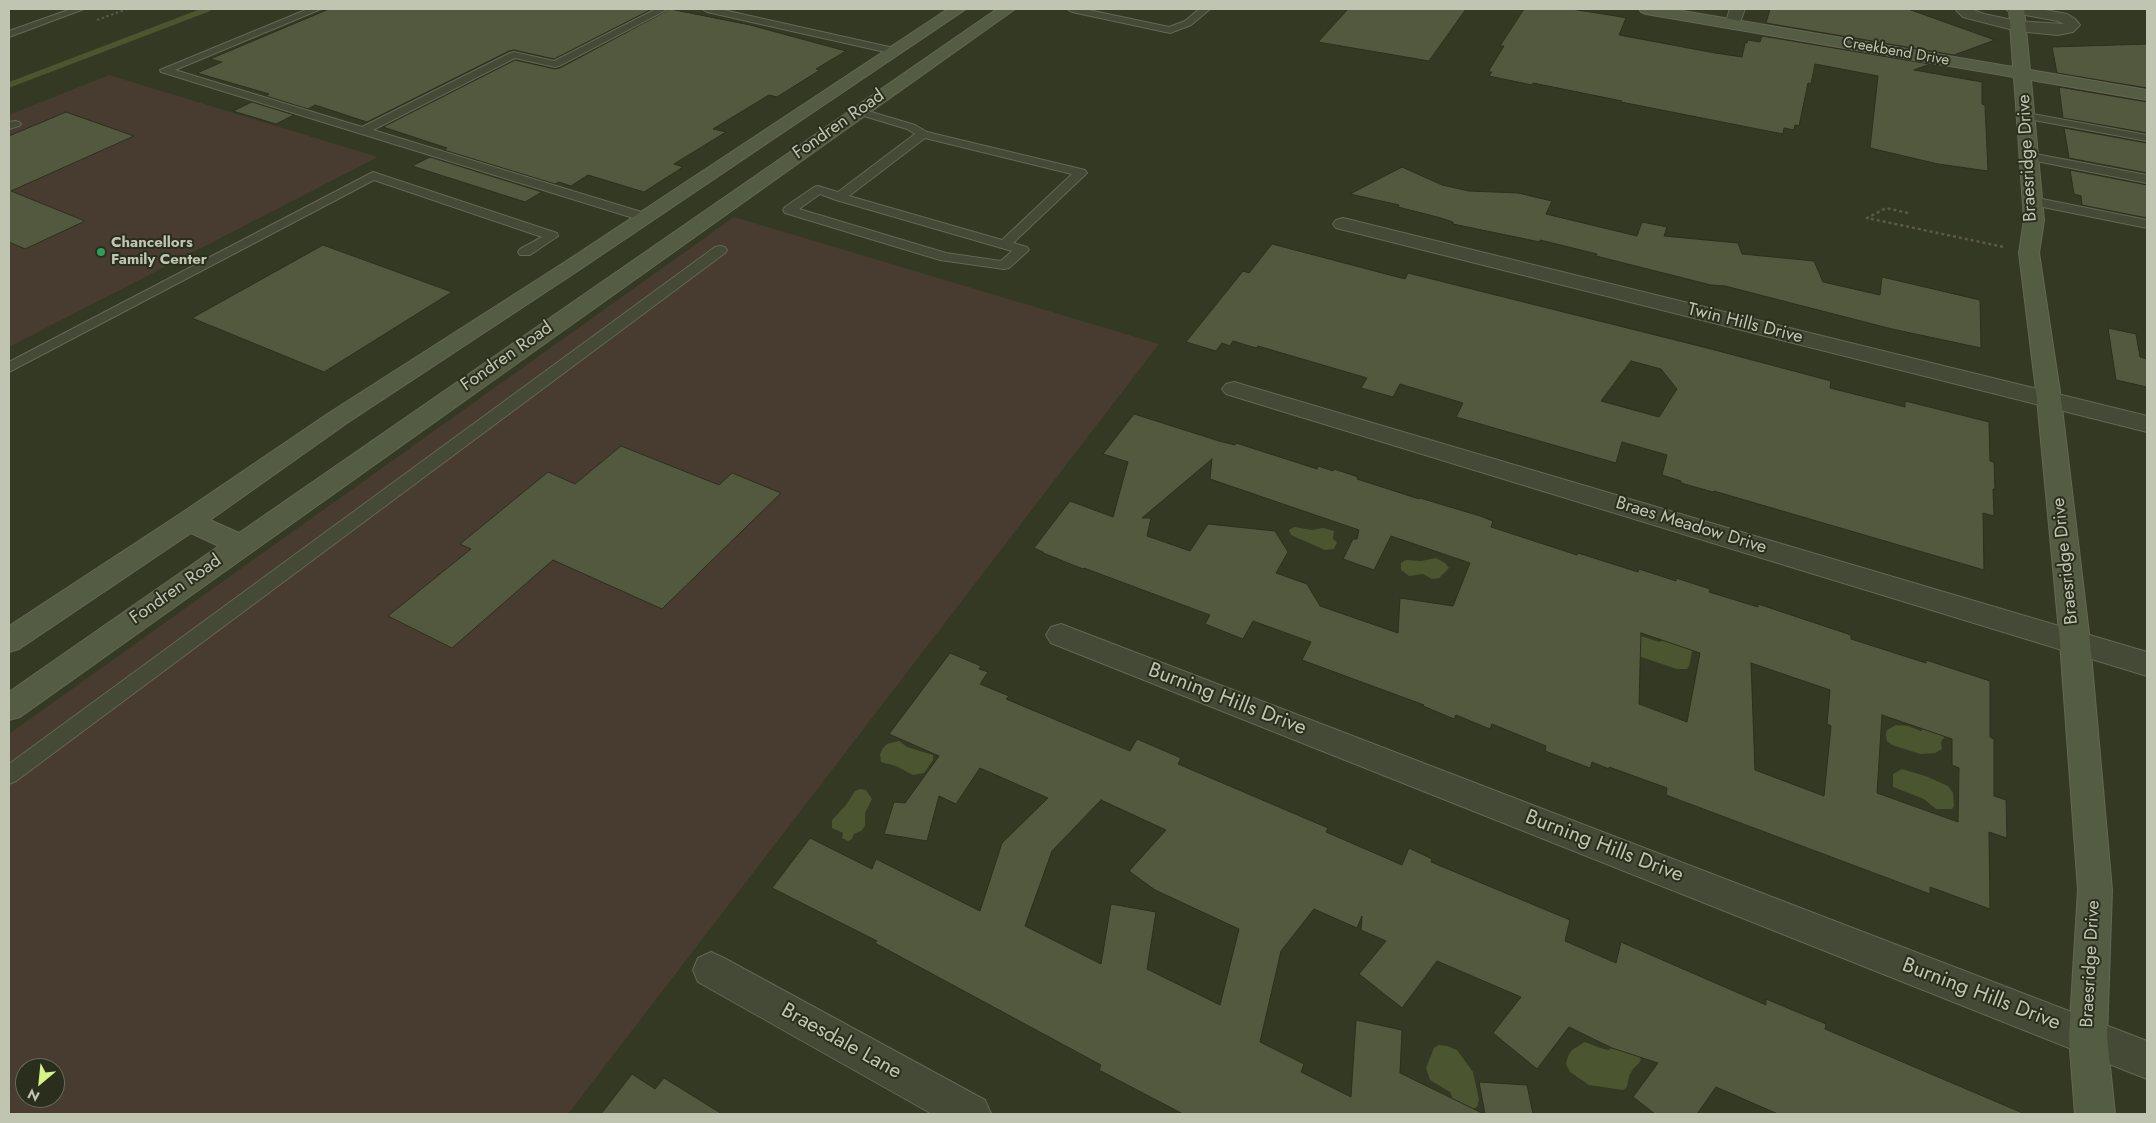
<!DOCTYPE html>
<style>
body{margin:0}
#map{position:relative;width:2156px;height:1123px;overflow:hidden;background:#343923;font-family:Jost,sans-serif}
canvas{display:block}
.frame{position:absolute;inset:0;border:10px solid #c0c5b1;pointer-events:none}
.north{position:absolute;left:15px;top:1058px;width:50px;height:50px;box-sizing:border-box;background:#2a2e1c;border:1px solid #666a58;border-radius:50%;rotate:208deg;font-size:14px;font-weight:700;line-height:20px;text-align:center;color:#c0c5b1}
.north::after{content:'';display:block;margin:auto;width:18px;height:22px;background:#d5f389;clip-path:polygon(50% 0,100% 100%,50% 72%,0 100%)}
</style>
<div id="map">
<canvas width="2156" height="1123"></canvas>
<div class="frame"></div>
<div class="north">N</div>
</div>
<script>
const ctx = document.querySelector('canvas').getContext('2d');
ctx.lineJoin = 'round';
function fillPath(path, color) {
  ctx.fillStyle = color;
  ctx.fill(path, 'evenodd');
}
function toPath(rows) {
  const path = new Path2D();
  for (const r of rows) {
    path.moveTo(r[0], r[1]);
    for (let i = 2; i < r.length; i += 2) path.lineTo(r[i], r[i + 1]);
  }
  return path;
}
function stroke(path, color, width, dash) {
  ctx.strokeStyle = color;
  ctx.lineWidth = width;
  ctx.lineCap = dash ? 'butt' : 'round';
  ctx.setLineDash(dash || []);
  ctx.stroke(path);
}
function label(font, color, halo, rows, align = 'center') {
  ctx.font = font + ' Jost,sans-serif';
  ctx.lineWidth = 4;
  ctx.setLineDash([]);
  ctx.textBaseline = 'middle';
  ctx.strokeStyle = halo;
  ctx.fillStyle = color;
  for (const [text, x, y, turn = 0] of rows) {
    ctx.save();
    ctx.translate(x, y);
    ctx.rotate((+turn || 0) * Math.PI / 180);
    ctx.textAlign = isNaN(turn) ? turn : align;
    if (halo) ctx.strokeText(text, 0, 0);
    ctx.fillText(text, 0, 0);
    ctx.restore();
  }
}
const green = toPath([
 [109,75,378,157,9,347,9,115],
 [734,217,1159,344,568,1114,9,1114,9,734],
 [25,1068,55,1068,55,1098,25,1098]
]);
const water = toPath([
 [1294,527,1312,530,1323,528,1334,531,1333,539,1337,542,1334,549,1325,550,1291,535,1289,530],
 [1436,558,1445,563,1449,568,1439,578,1432,579,1423,574,1409,576,1401,570,1401,563,1406,560,1421,561],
 [1635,634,1656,641,1660,642,1664,639,1693,647,1689,666,1687,669,1677,669,1629,653],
 [1896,725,1908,726,1921,731,1923,729,1945,736,1941,742,1942,749,1935,753,1920,754,1892,745,1887,741,1886,735,1887,730],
 [899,741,907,747,933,755,933,760,924,773,913,775,896,766,881,762,880,754,883,748,887,744],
 [1902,769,1928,777,1948,786,1953,793,1954,806,1952,809,1936,809,1924,799,1893,787,1893,774],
 [860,789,866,790,872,799,865,813,865,826,861,831,854,834,852,839,848,841,842,838,843,833,832,828,832,820,846,805,855,791],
 [1585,1042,1600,1048,1608,1050,1612,1048,1641,1057,1640,1062,1633,1069,1629,1076,1627,1087,1623,1090,1589,1085,1570,1072,1566,1064,1568,1056,1572,1050],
 [1439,1045,1447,1046,1457,1050,1473,1072,1479,1100,1477,1107,1470,1110,1452,1102,1452,1096,1450,1092,1430,1080,1426,1068,1434,1048]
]);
const stream = toPath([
 [9,85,208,9]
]);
const building = toPath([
 [329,9,652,9,554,59,514,50,509,51,367,122,315,105,308,109,266,96,269,94,197,73,222,62,210,59,329,9],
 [670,9,750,25,846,51,816,69,820,70,777,97,769,95,713,129,726,132,674,164,683,167,644,192,588,175,571,186,559,182,555,184,444,150,447,148,383,127,515,60,555,69,560,68,670,9],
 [1348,9,1466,9,1429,61,1318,42,1348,9],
 [1524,9,1571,9,1616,16,1626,18,1619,35,1715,53,1742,57,1745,43,1747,43,1748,40,1760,42,1762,36,1930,64,1914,70,1982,82,1982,104,1985,105,1988,171,1938,164,1870,148,1878,76,1815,64,1811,84,1808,83,1799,126,1795,125,1794,130,1784,128,1783,134,1621,102,1622,101,1533,83,1532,85,1489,76,1492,72,1488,72,1504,46,1500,46,1524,9],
 [1770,9,1908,9,1995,40,1954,55,1766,23,1770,9],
 [2147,44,2147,88,2057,73,2052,47,2147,44],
 [2059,87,2147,102,2147,133,2063,118,2059,87],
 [252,102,294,115,276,124,233,111,252,102],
 [66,112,134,136,11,191,85,221,25,249,9,242,9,136,66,112],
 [2064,128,2147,143,2147,173,2069,158,2064,128],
 [430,157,542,192,525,202,412,166,430,157],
 [1402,167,1442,185,1469,191,1518,193,1552,201,1546,214,1637,236,1642,222,1667,227,1664,236,1738,243,1742,254,1814,261,1823,282,1880,295,1882,277,1980,300,1981,348,1892,329,1725,286,1711,285,1596,256,1597,254,1540,240,1540,242,1453,224,1453,222,1441,218,1398,207,1399,205,1350,194,1402,167],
 [2070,170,2147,185,2147,218,2082,205,2081,196,2074,194,2070,170],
 [1272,244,1405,279,1408,273,1711,349,1831,381,1830,388,1905,407,1905,401,1989,422,1990,461,1994,462,1995,489,1993,489,1994,516,1983,513,1984,570,1714,491,1713,492,1681,483,1681,481,1662,475,1667,455,1622,442,1616,463,1456,417,1463,403,1400,384,1393,397,1361,388,1367,378,1258,346,1256,348,1233,341,1230,346,1222,343,1216,351,1186,342,1243,271,1249,273,1272,244],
 [1631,361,1661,369,1677,389,1659,417,1601,401,1631,361],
 [323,245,452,292,324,372,192,318,323,245],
 [2108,328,2136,334,2140,357,2147,359,2147,387,2116,380,2108,328],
 [1134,414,1219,441,1235,445,1236,443,1317,469,1318,466,1333,471,1334,469,1358,477,1357,479,1419,499,1420,498,1480,516,1493,521,1491,527,1577,555,1578,553,1638,572,1639,569,1676,581,1676,578,1710,589,1709,592,1758,607,1758,604,1851,635,1851,639,1926,663,1926,660,1990,681,1990,737,1994,739,1994,796,2006,800,2007,838,1989,832,1990,909,1930,887,1930,894,1666,795,1667,788,1609,767,1609,769,1592,762,1590,768,1545,751,1546,746,1492,724,1490,729,1456,715,1454,719,1423,706,1424,705,1302,660,1311,642,1253,621,1243,639,1205,624,1210,615,1084,568,1083,569,1043,553,1043,552,1034,548,1070,501,1113,517,1128,462,1103,454,1134,414],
 [1212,459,1210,479,1359,530,1357,539,1353,539,1343,559,1374,570,1391,536,1470,563,1453,606,1400,598,1398,633,1320,606,1307,584,1276,573,1288,552,1275,531,1208,524,1190,551,1147,536,1151,518,1142,518,1212,459],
 [1641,633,1700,653,1687,722,1639,704,1641,633],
 [1751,663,1830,690,1827,724,1831,726,1824,796,1755,770,1751,663],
 [1882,715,1952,739,1952,765,1959,768,1958,822,1877,793,1882,715],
 [621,446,719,485,732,473,781,493,662,609,553,560,452,648,388,616,471,549,460,544,548,472,575,484,621,446],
 [950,653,981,666,979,669,988,672,980,684,1009,696,1006,699,1130,751,1137,739,1181,758,1178,764,1328,828,1326,832,1402,865,1409,848,1432,859,1431,862,1570,920,1565,941,1616,963,1621,942,1766,1005,1766,999,1826,1024,1825,1029,2025,1114,1778,1114,1716,1087,1697,1114,1655,1114,1633,1097,1658,1063,1612,1048,1569,1027,1537,1069,1493,1033,1521,997,1437,961,1402,1008,1359,974,1386,941,1361,930,1362,916,1357,928,1314,909,1281,951,1260,1042,1304,1064,1301,1072,1351,1097,1356,1020,1402,1030,1400,1073,1484,1114,1183,1114,1099,1070,1101,1065,875,943,877,941,772,888,810,838,872,869,876,859,980,911,1002,843,1048,798,980,768,956,804,939,796,927,841,884,834,894,802,905,803,939,756,889,734,950,653],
 [1101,800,1166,830,1129,871,1155,890,1239,929,1220,1005,1147,969,1156,912,1111,904,1101,964,1025,926,1052,851,1101,800],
 [632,1074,655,1089,664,1078,722,1114,601,1114,632,1074],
 [1479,1082,1527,1085,1533,1114,1485,1114,1479,1082]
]);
const pathFar1 = toPath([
 [97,20,127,9]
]);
const path = toPath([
 [1908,213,1886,208,1867,218,2004,247]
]);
const lane = toPath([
 [71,9,84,9,9,37,9,31,71,9],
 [308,9,321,9,175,70,362,127,510,53,514,52,554,61,656,9,668,9,559,66,555,67,515,58,373,130,648,214,650,217,648,220,640,220,161,72,160,70,308,9],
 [702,9,719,9,894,48,899,51,894,54,707,12,702,9],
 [1067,9,1084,9,1169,27,1185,21,1199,9,1210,9,1191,25,1170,33,1072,12,1067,9],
 [858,108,915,125,927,132,1085,170,1087,173,1013,243,1027,247,1029,250,1009,268,1004,269,940,260,785,213,783,210,785,207,814,187,818,186,838,192,915,134,907,129,854,113,852,111,858,108],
 [925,138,1072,174,1002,240,849,196,925,138],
 [820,194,836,200,1012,251,1001,261,946,253,799,209,820,194],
 [2027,113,2147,135,2147,141,2023,118,2021,116,2027,113],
 [15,121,19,122,21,124,19,126,9,129,9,122,15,121],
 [2030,153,2147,175,2147,183,2026,159,2024,157,2026,155,2030,153],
 [373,172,557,233,558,236,530,255,520,255,518,252,520,249,542,237,374,180,9,372,9,362,373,172],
 [2032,197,2147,220,2147,228,2028,204,2026,201,2028,198,2032,197],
 [720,246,725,247,727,250,725,253,16,781,9,784,9,764,715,247,720,246]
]);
const street = toPath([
 [1730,9,1745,9,1738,27,1733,29,1728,27,1725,24,1730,9],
 [1955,9,1971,9,1984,14,2017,21,2064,24,2058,21,2009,12,2006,9,2040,9,2067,14,2074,18,2080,25,2073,32,2058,35,2017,31,1963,17,1955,9],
 [1343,218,2147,416,2147,432,1336,228,1333,224,1336,220,1343,218],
 [1234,382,2147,652,2147,676,1226,394,1222,389,1226,384,1234,382],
 [1061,624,2147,1041,2147,1079,1051,643,1046,635,1051,627,1061,624],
 [711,952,724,958,985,1100,991,1114,932,1114,698,982,693,970,698,958,711,952]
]);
const secondary = toPath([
 [948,9,966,9,579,270,347,423,210,520,239,533,997,9,1015,9,20,717,9,720,9,692,219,546,191,533,19,649,9,652,9,626,180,514,329,413,565,262,948,9],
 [1639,9,1671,9,2013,67,2009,9,2024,9,2030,70,2147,90,2147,100,2031,80,2044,220,2039,253,2061,399,2090,642,2112,890,2107,1037,2115,1114,2075,1114,2069,1037,2078,890,2060,642,2037,399,2019,253,2024,220,2014,77,1646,14,1641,12,1639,9]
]);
const markers = [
 [101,252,5,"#2e9e5b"]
];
const farStreetnames = [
 ["Creekbend Drive",1896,52,10]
];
const farPoinames = [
 ["Chancellors",111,243],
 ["Family Center",111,260]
];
const streetNames = [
 ["Fondren Road",839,125,-35],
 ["Braesridge Drive",2028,158,-93],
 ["Twin Hills Drive",1745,324,14],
 ["Fondren Road",507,357,-35],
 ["Braes Meadow Drive",1691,526,17],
 ["Braesridge Drive",2066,561,-96],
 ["Fondren Road",176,590,-35],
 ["Braesridge Drive",2091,964,-87]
];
const nearStreetnames = [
 ["Burning Hills Drive",1227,700,21],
 ["Burning Hills Drive",1604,847,21],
 ["Burning Hills Drive",1981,995,21],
 ["Braesdale Lane",841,1042,29]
];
fillPath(green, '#473c2f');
fillPath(water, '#4b552f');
stroke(stream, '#4b552f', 5.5);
fillPath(building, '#53593f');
stroke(building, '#2c301e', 1);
stroke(lane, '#636754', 2);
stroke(street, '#636754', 2);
stroke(secondary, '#636754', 2);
stroke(pathFar1, '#5d5949', 2, [2.5, 2.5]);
stroke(path, '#5d5949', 2.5, [3, 3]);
fillPath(lane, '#454a36');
fillPath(street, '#454a36');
fillPath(secondary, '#555c44');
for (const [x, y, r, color] of markers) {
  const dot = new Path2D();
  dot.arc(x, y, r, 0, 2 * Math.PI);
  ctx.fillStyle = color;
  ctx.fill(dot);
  stroke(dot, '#2a2e1c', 2);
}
label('15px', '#c0c5b1', '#2a2e1c', farStreetnames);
label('bold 15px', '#c0c5b1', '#2a2e1c', farPoinames, 'left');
label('18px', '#c0c5b1', '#2a2e1c', streetNames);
label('21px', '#c0c5b1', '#2a2e1c', nearStreetnames);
</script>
